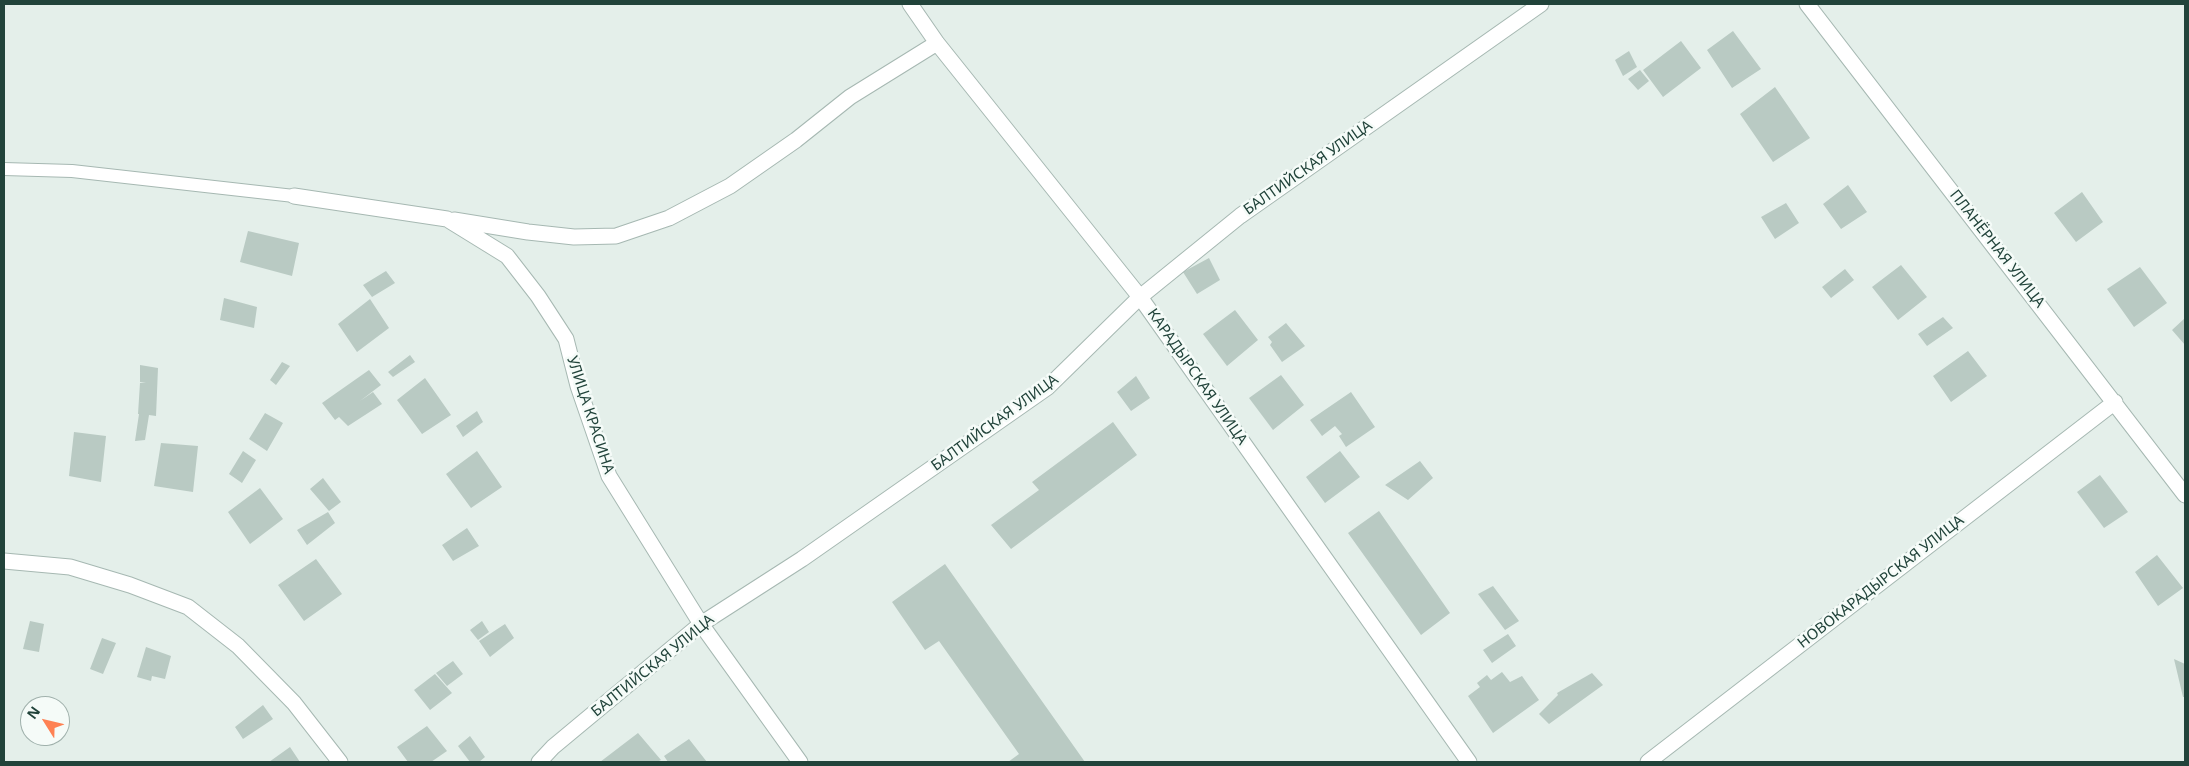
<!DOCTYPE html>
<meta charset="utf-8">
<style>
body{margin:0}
#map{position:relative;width:2189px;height:766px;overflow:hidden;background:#e4efea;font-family:"Noto Sans",sans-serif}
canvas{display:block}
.frame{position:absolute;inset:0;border:5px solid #21433a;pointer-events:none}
.north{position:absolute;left:20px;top:696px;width:50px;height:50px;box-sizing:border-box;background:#f5fbf8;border:1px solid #a0b1ac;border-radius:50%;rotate:306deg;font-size:14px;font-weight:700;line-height:20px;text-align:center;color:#21433a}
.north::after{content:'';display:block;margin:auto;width:18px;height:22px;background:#fe8153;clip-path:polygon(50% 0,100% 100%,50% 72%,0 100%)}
</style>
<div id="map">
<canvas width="2189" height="766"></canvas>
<div class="frame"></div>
<div class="north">N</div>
</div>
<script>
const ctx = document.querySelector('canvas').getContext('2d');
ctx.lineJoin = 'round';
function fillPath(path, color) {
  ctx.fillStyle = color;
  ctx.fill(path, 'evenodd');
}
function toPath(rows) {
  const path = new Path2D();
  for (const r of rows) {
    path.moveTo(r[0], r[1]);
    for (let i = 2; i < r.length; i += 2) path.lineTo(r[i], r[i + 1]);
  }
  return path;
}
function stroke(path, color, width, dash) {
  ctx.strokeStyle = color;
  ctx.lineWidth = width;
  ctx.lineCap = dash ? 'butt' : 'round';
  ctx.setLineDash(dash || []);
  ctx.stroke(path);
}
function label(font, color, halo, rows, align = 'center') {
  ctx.font = font + ' "Noto Sans",sans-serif';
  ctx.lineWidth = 5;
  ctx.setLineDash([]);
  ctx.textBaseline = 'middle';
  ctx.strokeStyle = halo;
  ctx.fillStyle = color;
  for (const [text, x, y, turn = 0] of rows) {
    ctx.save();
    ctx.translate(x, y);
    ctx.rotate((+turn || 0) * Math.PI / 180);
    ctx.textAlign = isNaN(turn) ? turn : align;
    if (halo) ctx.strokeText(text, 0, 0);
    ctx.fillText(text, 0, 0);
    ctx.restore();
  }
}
const building = toPath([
 [1733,31,1761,69,1732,88,1707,50],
 [1681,41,1701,68,1663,97,1643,70],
 [1629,51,1637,67,1623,76,1615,60],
 [1640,70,1649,81,1638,90,1628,79],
 [1775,87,1810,138,1773,162,1740,114],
 [1848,185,1867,212,1841,229,1823,204],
 [2082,192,2103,222,2076,242,2054,213],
 [1786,203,1799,223,1775,239,1761,217],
 [248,231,299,243,292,276,240,262],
 [1209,258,1220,280,1197,294,1183,272],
 [1901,265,1927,297,1898,320,1872,287],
 [2140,267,2167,303,2134,327,2107,289],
 [1845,269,1854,280,1831,298,1822,287],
 [386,271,395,283,372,297,363,285],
 [224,298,257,307,254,328,220,320],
 [370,299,389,328,357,352,338,324],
 [1235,310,1258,340,1227,366,1203,334],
 [1943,317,1953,328,1927,346,1918,334],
 [2185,318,2185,345,2172,330],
 [1286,323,1305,346,1282,362,1270,345,1272,342,1268,337],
 [1968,351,1987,376,1951,402,1933,376],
 [410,355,415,362,393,377,388,372],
 [282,362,290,366,276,385,270,380],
 [140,365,158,368,156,416,149,415,145,440,135,441,139,414,138,414,140,383,146,383,140,382],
 [369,370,381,385,360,401,373,392,382,404,348,426,339,417,335,420,322,403],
 [1281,375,1304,405,1273,430,1249,398],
 [1136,376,1150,398,1131,411,1117,392],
 [425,378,451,415,422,434,397,400],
 [1351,392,1375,427,1346,447,1339,436,1342,434,1335,426,1322,436,1310,420],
 [477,411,483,422,463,437,456,426],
 [265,413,283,423,267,451,249,439],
 [1113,422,1137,455,1011,549,991,525,1039,490,1032,482],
 [74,432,106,436,101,482,69,476],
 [161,443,198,446,193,492,154,486],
 [243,451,256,460,242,483,229,474],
 [477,451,502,487,471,508,446,474],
 [1340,451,1360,477,1325,503,1306,477],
 [1420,461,1433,478,1408,500,1385,485],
 [2100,475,2128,512,2104,528,2077,492],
 [323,478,341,502,329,511,310,489],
 [260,488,283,519,250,544,228,512],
 [1379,511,1450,613,1421,635,1348,533],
 [328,512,335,523,307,545,297,530],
 [467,528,479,546,453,561,442,545],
 [2157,555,2183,588,2158,606,2135,572],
 [316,559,342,594,304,621,278,585],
 [945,564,1085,762,1008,762,1019,754,939,641,925,650,892,602],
 [1493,586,1519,621,1505,630,1478,594],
 [30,621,44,624,39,652,23,649],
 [482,621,489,632,478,640,470,630],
 [505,624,514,638,490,657,479,641],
 [1508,634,1516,646,1492,663,1483,650],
 [102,638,116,643,103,674,90,669],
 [146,647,171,656,165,679,152,676,151,681,137,677],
 [2174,659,2185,664,2185,697,2183,697],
 [453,661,463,674,447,686,436,673],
 [1502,672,1510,682,1522,676,1539,700,1493,733,1468,696,1480,687,1477,683,1487,675,1491,680],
 [1592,673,1603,685,1549,724,1539,714,1558,695,1557,693],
 [435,674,452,693,430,710,414,690],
 [263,705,273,719,243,739,235,727],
 [427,726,447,751,431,762,408,762,397,747],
 [638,733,661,760,657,762,600,762],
 [470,736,485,757,479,762,470,762,458,746],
 [689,739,707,762,668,762,664,756],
 [290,747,300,762,269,762]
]);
const service = toPath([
 [4,169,72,171,294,196]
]);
const minor = toPath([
 [910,4,937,43,1140,297,1469,762],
 [1807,4,2185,495],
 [294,196,447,219,507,256,538,296,566,339,578,386,609,476,701,624,800,762],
 [454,220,528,232,574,237,616,236,669,218,730,186,796,140,850,97,937,43],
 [4,561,70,567,130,585,188,607,238,646,294,703,340,762],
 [539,762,553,747,701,624,802,559,1048,387,1140,297,1240,216,1541,4],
 [1648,762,2115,402]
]);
const streetNames = [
 ["БАЛТИЙСКАЯ УЛИЦА",1308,168,-35],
 ["ПЛАНЁРНАЯ УЛИЦА",1997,249,52],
 ["КАРАДЫРСКАЯ УЛИЦА",1197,377,55],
 ["УЛИЦА КРАСИНА",590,415,72],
 ["БАЛТИЙСКАЯ УЛИЦА",995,423,-36],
 ["НОВОКАРАДЫРСКАЯ УЛИЦА",1881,582,-38],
 ["БАЛТИЙСКАЯ УЛИЦА",653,666,-39]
];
fillPath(building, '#b9cac3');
stroke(service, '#a6b8b2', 14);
stroke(minor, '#a6b8b2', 17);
stroke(service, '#fff', 12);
stroke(minor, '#fff', 15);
label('15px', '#21433a', '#f5fbf8', streetNames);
</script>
